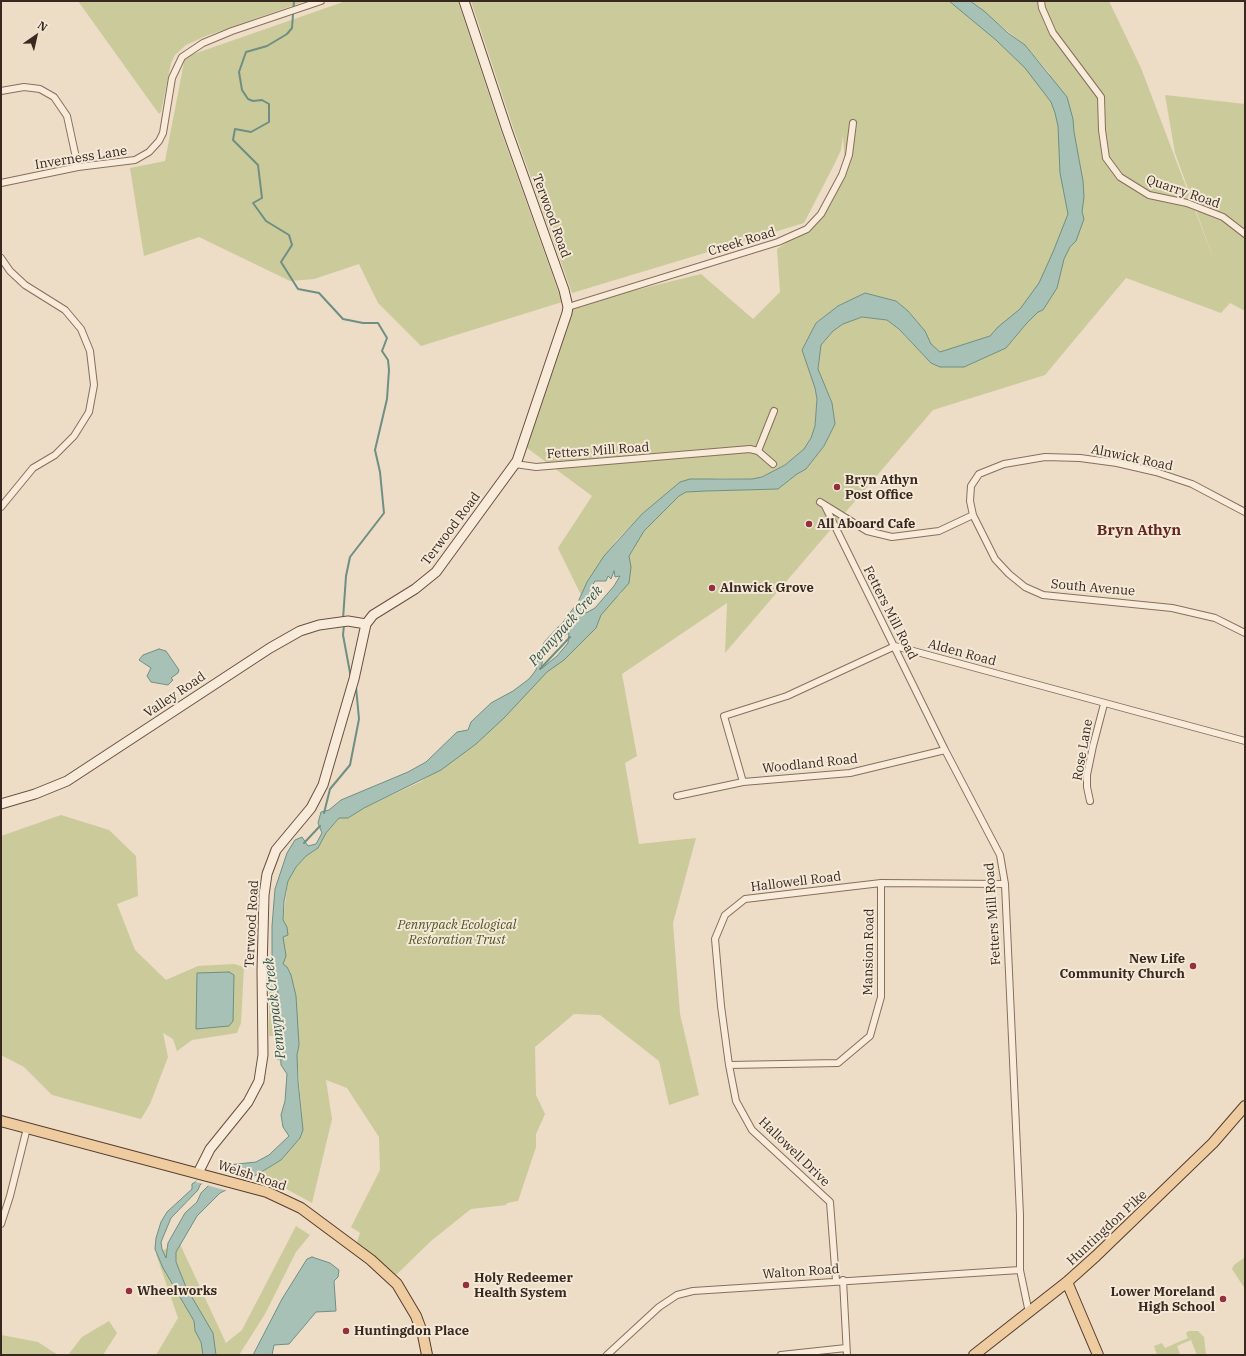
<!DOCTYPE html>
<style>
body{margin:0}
#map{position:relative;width:1246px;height:1356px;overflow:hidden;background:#eddcc6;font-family:"IBM Plex Serif",serif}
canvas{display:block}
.frame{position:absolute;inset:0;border:2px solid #382820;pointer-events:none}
.north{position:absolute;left:16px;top:16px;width:40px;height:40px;-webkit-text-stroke:3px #f4e8d6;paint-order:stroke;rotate:34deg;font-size:11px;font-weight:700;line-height:16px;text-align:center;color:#382820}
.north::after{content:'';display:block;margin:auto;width:14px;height:18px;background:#382820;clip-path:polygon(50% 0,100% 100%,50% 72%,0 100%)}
</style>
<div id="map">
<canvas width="1246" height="1356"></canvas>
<div class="frame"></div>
<div class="north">N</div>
</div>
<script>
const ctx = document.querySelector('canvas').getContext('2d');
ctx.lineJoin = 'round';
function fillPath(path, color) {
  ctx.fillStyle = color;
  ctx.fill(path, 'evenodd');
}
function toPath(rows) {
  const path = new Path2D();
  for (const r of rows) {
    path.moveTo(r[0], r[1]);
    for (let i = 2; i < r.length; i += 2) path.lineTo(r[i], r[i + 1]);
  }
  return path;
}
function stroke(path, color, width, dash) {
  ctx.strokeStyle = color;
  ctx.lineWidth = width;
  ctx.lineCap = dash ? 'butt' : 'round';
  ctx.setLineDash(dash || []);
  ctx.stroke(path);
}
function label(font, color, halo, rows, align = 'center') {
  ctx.font = font + ' "IBM Plex Serif",serif';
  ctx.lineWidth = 4;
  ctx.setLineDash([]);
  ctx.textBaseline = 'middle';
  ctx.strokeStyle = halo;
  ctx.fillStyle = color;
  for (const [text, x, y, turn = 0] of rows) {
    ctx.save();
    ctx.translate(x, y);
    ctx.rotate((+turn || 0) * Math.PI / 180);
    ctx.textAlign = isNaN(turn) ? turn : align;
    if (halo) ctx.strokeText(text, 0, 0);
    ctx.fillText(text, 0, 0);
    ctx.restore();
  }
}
const green = toPath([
 [78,1,306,1,206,36,186,45,175,55,171,63,161,112,159,114],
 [346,1,458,1,502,134,562,302,421,346,378,303,359,264,314,279,290,281,199,237,144,256,130,168,165,161,185,57],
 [471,1,950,1,1051,75,1025,45,970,1,1109,1,1141,68,1215,263,1175,153,1165,95,1245,104,1245,311,1230,303,1221,313,1126,278,1045,375,933,410,725,653,727,603,622,674,637,756,625,763,639,844,696,838,673,923,680,1014,699,1095,669,1105,659,1061,600,1015,574,1014,535,1047,536,1095,545,1114,536,1134,536,1147,518,1201,507,1203,506,1205,471,1209,431,1241,396,1275,356,1245,360,1233,351,1227,380,1170,379,1137,347,1088,326,1080,332,1119,312,1203,259,1174,281,1160,300,1138,302,1118,298,1068,275,1059,274,1036,269,1036,269,970,283,920,288,881,296,867,306,856,318,848,326,833,339,818,348,818,364,808,420,782,470,748,598,621,601,615,611,602,621,594,631,567,629,556,644,531,679,496,686,492,706,491,778,489,797,474,806,469,824,446,835,424,832,403,818,369,821,345,833,331,843,324,862,317,887,320,899,329,931,363,940,367,964,367,1006,348,1026,324,1038,312,1043,310,1057,286,1012,327,974,348,942,352,933,351,919,324,908,311,896,301,865,293,838,306,816,323,802,350,815,388,817,399,815,426,811,438,804,449,785,465,762,477,752,479,720,478,680,482,642,514,617,540,587,582,581,595,558,548,592,496,523,445,568,307,701,274,753,319,780,292,777,249,817,222,845,167,843,136,841,150,835,163,804,223,572,293,514,130],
 [61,815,109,830,136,856,138,896,117,904,135,950,166,980,198,966,234,964,244,967,241,1023,237,1033,192,1040,177,1051,173,1039,163,1033,168,1057,150,1104,141,1119,52,1095,24,1067,1,1055,1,836],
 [296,1226,310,1235,296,1252,265,1314,239,1355,156,1355,178,1318,156,1254,179,1242,226,1343,242,1330],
 [1245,1257,1245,1289,1232,1269,1234,1265],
 [109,1321,117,1333,103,1355,68,1355,82,1337],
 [1189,1331,1198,1331,1204,1337,1206,1355,1197,1355,1191,1340,1177,1346,1180,1354,1178,1355,1157,1355,1154,1346,1162,1343,1165,1348,1188,1338,1186,1333],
 [1,1335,38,1342,58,1355,1,1355]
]);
const water = toPath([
 [949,1,970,1,984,11,1008,33,1025,45,1067,97,1073,119,1074,132,1083,181,1084,197,1082,212,1084,219,1076,241,1070,247,1064,259,1057,288,1043,310,1038,312,1026,324,1006,348,964,367,940,367,931,363,899,329,887,320,862,317,843,324,833,331,821,345,818,369,832,403,835,424,824,446,806,469,797,474,778,489,706,491,686,492,679,496,644,531,629,556,631,567,629,583,601,615,596,628,564,660,547,672,504,718,476,744,441,770,364,808,348,818,339,818,326,833,318,848,306,856,296,867,288,881,284,901,283,920,287,927,288,935,283,937,286,956,283,964,287,967,291,975,296,996,299,1045,297,1055,298,1081,303,1130,300,1138,281,1160,258,1174,220,1193,197,1216,176,1252,176,1262,186,1287,213,1333,216,1355,203,1355,201,1342,195,1331,194,1321,163,1268,155,1249,156,1238,161,1222,167,1212,192,1189,192,1184,219,1166,256,1162,269,1155,289,1136,283,1127,281,1115,285,1101,287,1074,281,1065,279,998,272,962,272,926,275,889,287,853,295,840,302,837,308,846,316,844,322,833,318,823,321,812,329,810,341,800,408,772,426,762,457,732,468,730,471,722,491,703,513,691,529,679,536,670,539,652,545,641,564,621,578,602,587,582,604,556,642,514,680,482,690,479,752,479,762,477,785,465,804,449,811,438,815,426,817,399,815,388,802,350,816,323,838,306,865,293,896,301,908,311,925,331,931,344,940,352,990,336,998,327,1020,309,1039,283,1053,252,1068,214,1060,173,1058,126,1055,113,1051,102,1025,68,996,40,949,1],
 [614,571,615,577,620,576,614,586,595,608,586,613,592,586,595,581,606,581,608,576,611,579,614,571],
 [565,628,566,629,565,635,569,633,568,643,557,656,541,669,545,648,553,638,562,633,565,628],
 [217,1171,221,1173,201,1193,197,1202,185,1213,168,1243,166,1258,162,1249,161,1242,171,1218,198,1190,200,1185,217,1171],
 [159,649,166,651,179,670,178,673,171,678,173,680,168,685,151,682,147,676,151,668,139,660,143,655,159,649],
 [229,972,234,975,233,1021,229,1026,196,1029,197,973,229,972],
 [312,1257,330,1263,339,1270,338,1277,334,1281,336,1311,316,1312,289,1344,274,1345,272,1355,253,1355,282,1299,307,1259,312,1257]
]);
const pier = toPath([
 [217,1165,223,1171,252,1178,228,1191,206,1185,218,1173,204,1184,195,1182]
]);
const stream = toPath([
 [294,1,292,28,287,34,267,46,246,52,239,72,242,90,248,99,253,101,262,100,269,104,269,122,251,132,235,129,233,140,258,165,262,198,253,203,266,221,289,235,292,245,281,262,298,289,319,293,343,319,363,323,378,323,387,338,382,351,388,360,389,370,387,399,375,450,380,472,384,513,350,557,346,576,343,619],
 [344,625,343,635,351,678],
 [540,669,570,637],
 [324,813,330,789,350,765,359,719,356,687],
 [304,843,320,826]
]);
const street = toPath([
 [1041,1,1042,8,1053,33,1101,97,1102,130,1106,158,1120,177,1149,195,1187,203,1223,217,1245,234],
 [1,91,24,87,40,89,54,97,67,116,78,167],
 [1,183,78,167,135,160,149,152,159,141,163,133,172,78,182,57,203,43,232,31,321,1],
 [1,258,10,271,25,285,65,310,81,329,90,351,94,385,89,412,74,436,55,455,33,468,1,507],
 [568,307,778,242,807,229,821,214,842,175,849,155,853,123],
 [758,451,774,411],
 [515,464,536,467,750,449,758,451,773,464],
 [820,502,867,531,892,537,939,531,973,515,970,501,971,486,979,474,1004,464,1045,457,1080,458,1117,463,1156,472,1192,484,1245,512],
 [825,506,945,750,1000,855,1005,884,1020,1215,1020,1270,1029,1313],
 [973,515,995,559,1009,574,1025,587,1043,595,1172,608,1215,618,1245,633],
 [743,782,724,716,787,696,895,646,1245,741],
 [677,796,743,782,850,773,945,750],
 [1090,801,1087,787,1087,775,1093,746,1104,704],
 [729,1065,838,1063,870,1036,881,997,881,883],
 [1,1224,10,1196,27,1128],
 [843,1280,847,1355],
 [836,1281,830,1202,752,1130,736,1101,729,1065,721,1006,715,939,725,915,745,899,881,883,1005,884],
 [607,1355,659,1307,677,1295,693,1291,1020,1270],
 [781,1355,846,1348]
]);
const secondary = toPath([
 [1,804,35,794,67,781,270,648,300,631,319,625,348,621,366,624],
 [198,1173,210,1149,248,1102,259,1081,263,1055,262,971,264,895,267,874,276,850,311,808,323,785,354,679,366,624,373,615,415,589,436,572,517,461,567,313,568,307,564,290,507,130,464,1]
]);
const primary = toPath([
 [1,1121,267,1192,301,1208,371,1260,397,1284,416,1316,423,1335,427,1355],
 [1067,1282,1098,1355],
 [974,1355,1067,1282,1096,1256,1213,1143,1245,1106]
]);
const markers = [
 [837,487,4,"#942f3d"],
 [809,524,4,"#942f3d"],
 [712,588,4,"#942f3d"],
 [1193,966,4,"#942f3d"],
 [466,1285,4,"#942f3d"],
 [129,1291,4,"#942f3d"],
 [1223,1299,4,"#942f3d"],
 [346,1331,4,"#942f3d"]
];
const streetNames = [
 ["Inverness Lane",81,158,-9],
 ["Quarry Road",1183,192,19],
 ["Terwood Road",551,216,70],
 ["Creek Road",742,242,-17],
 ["Fetters Mill Road",598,451,-4],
 ["Alnwick Road",1132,458,12],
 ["Terwood Road",451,529,-53],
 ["South Avenue",1093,588,5],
 ["Fetters Mill Road",890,613,63],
 ["Alden Road",962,653,15],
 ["Valley Road",175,695,-34],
 ["Rose Lane",1083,750,-80],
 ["Woodland Road",810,764,-6],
 ["Hallowell Road",796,882,-7],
 ["Fetters Mill Road",993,914,-94],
 ["Terwood Road",252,924,-87],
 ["Mansion Road",869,952,-89],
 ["Hallowell Drive",794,1152,44],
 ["Welsh Road",252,1176,18],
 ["Huntingdon Pike",1107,1228,-43],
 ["Walton Road",801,1272,-4]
];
const poiNames = [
 ["Bryn Athyn",845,480],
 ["Post Office",845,495],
 ["All Aboard Cafe",817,524],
 ["Alnwick Grove",720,588],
 ["New Life",1185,959,"right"],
 ["Community Church",1185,974,"right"],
 ["Holy Redeemer",474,1278],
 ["Health System",474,1293],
 ["Wheelworks",137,1291],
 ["Lower Moreland",1215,1292,"right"],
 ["High School",1215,1307,"right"],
 ["Huntingdon Place",354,1331]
];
const parkNames = [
 ["Pennypack Ecological",457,925],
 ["Restoration Trust",457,940]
];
const waterNames = [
 ["Pennypack Creek",566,626,-48],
 ["Pennypack Creek",275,1008,-97]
];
const quarterNames = [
 ["Bryn Athyn",1139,531]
];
fillPath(green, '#cbca9b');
fillPath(water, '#a8c1b6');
stroke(water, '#6e8f83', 1);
fillPath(pier, '#eddcc6');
stroke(stream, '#6e8f83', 2);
stroke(street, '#886e5d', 8);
stroke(secondary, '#6a4f40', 11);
stroke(primary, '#563d31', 12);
stroke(street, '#f8ebda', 6);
stroke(secondary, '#f8ebda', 9);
stroke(primary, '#eecca0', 10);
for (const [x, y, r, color] of markers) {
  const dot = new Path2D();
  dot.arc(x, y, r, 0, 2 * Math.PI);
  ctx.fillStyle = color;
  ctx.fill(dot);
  stroke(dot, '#f4e8d6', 1.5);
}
label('13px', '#382820', '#f4e8d6', streetNames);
label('bold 13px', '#382820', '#f4e8d6', poiNames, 'left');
label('italic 13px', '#4f5427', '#f4e8d6', parkNames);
label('italic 14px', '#305850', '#f4e8d6', waterNames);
label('bold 15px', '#632621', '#f4e8d6', quarterNames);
</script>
